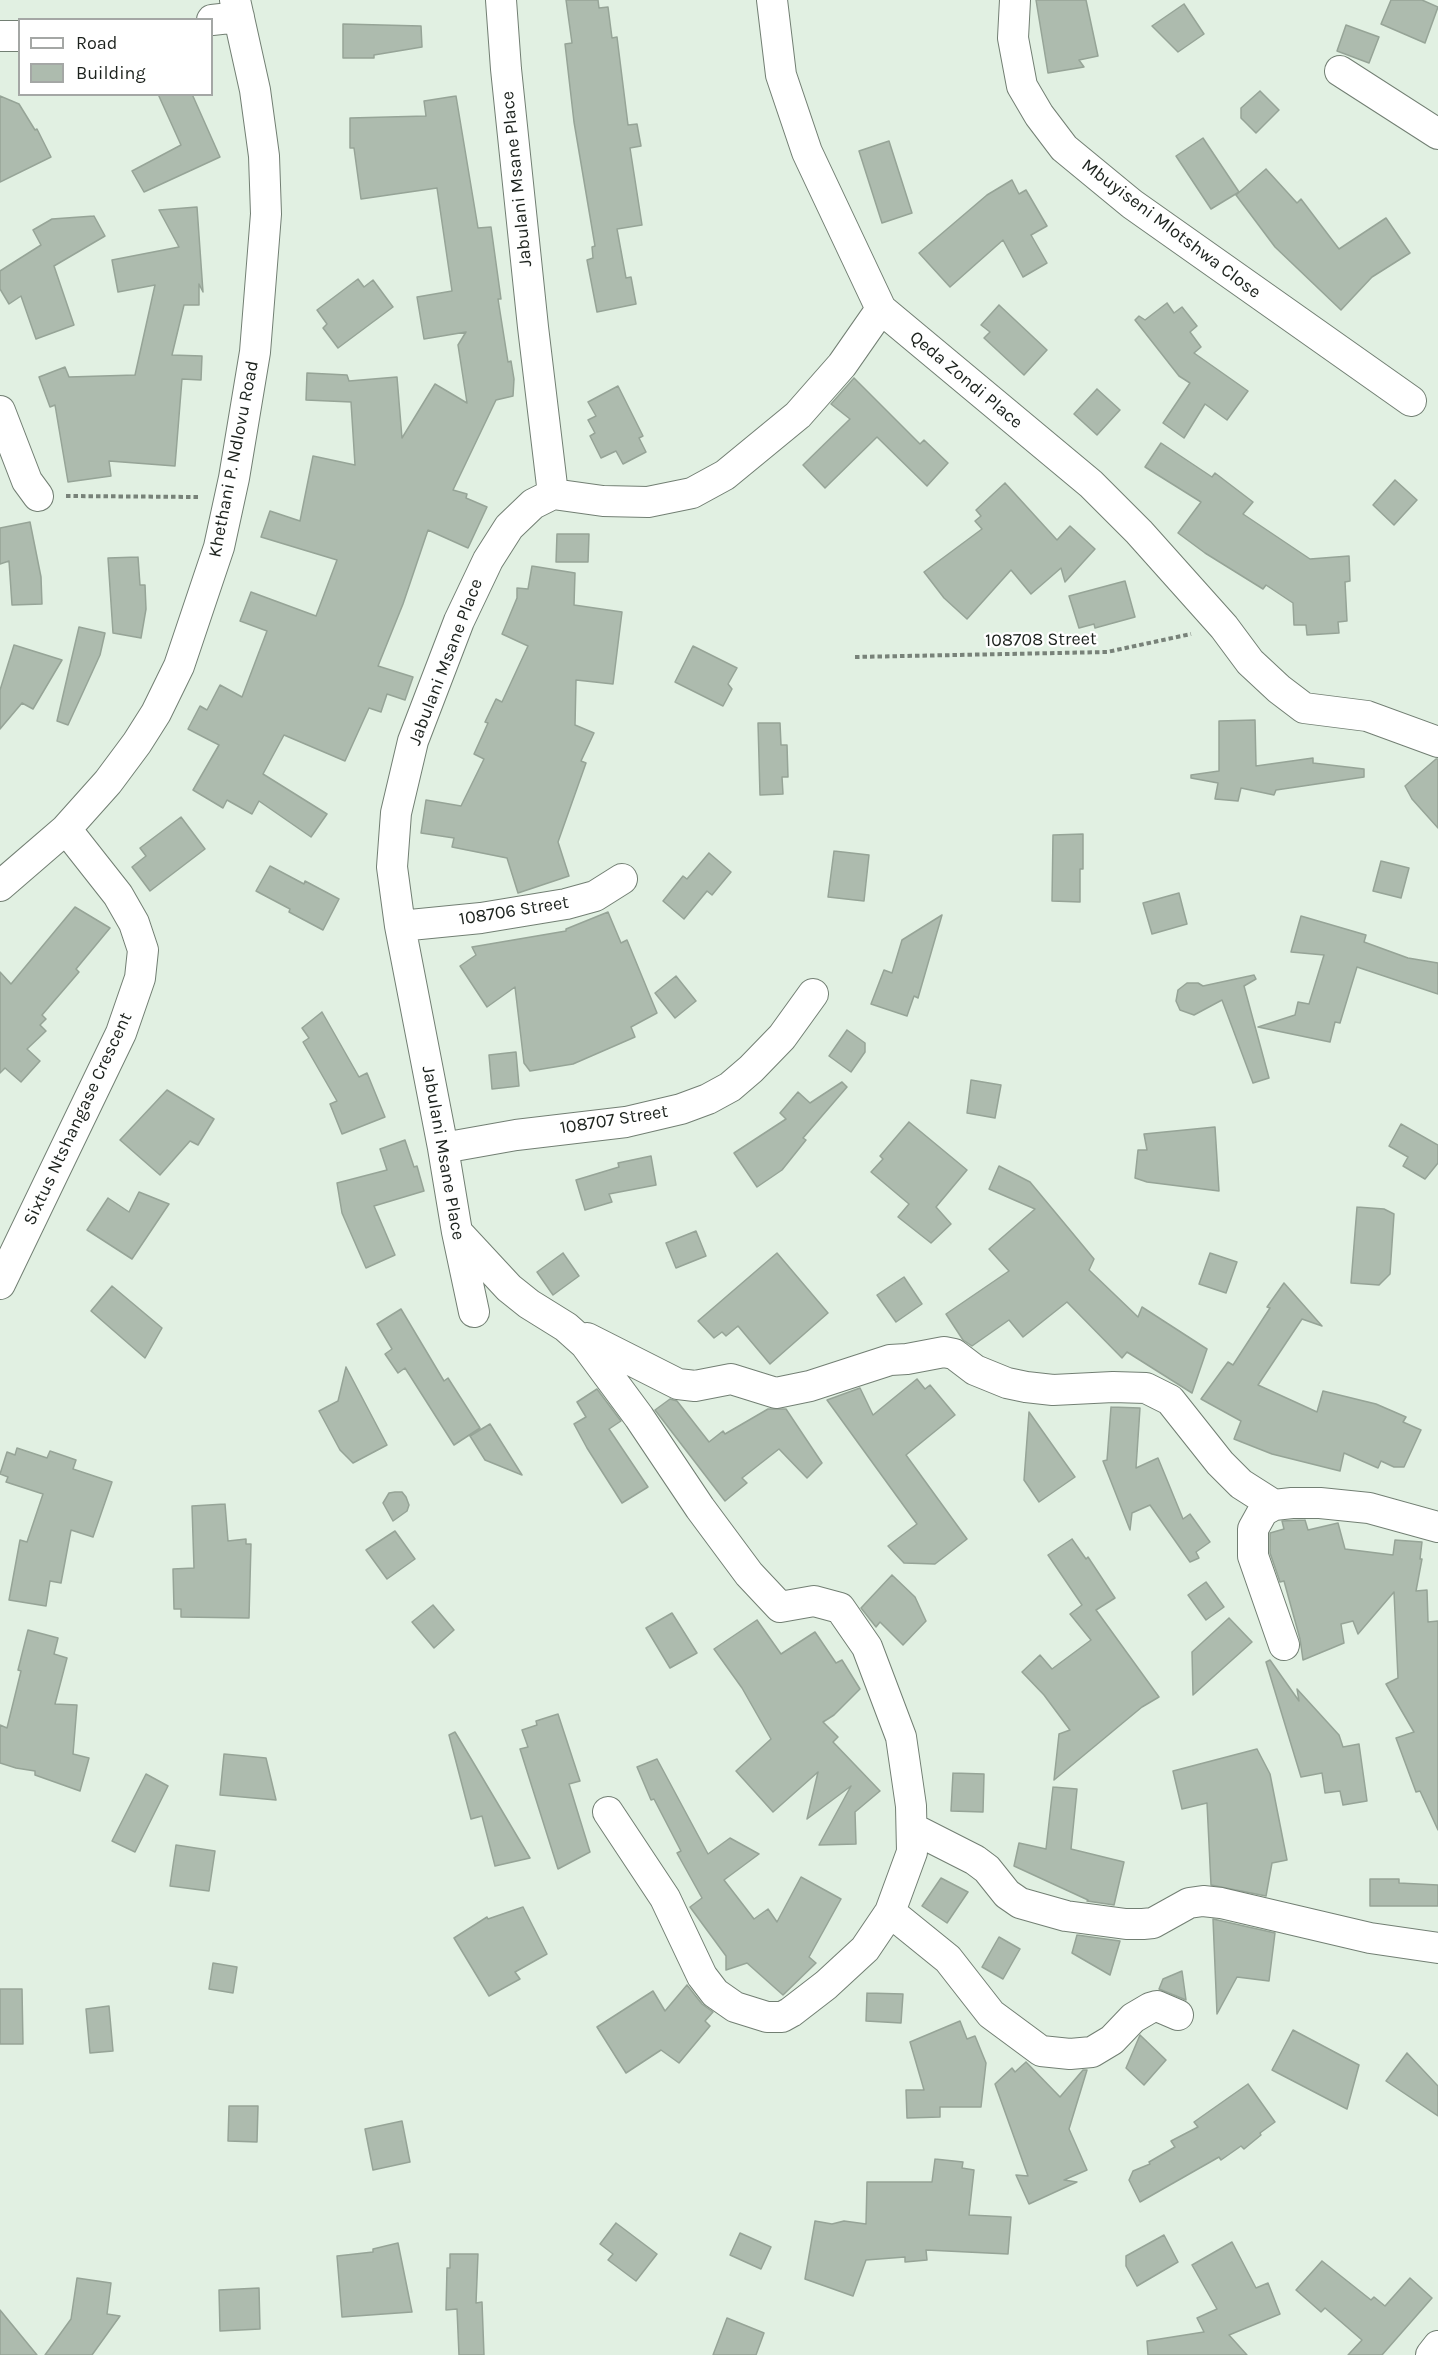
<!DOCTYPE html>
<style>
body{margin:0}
#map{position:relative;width:1438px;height:2355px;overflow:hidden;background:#e1f0e2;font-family:Karla,sans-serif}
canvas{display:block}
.legend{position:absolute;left:18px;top:18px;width:195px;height:78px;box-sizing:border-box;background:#fff;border:2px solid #a4a7a5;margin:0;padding:8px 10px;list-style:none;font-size:18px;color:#1c221d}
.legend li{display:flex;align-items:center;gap:12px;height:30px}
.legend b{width:30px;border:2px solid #a4a7a5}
</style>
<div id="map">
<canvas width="1438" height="2355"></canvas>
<ul class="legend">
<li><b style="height:8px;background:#fff"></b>Road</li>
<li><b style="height:16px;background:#adbbae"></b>Building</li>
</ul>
</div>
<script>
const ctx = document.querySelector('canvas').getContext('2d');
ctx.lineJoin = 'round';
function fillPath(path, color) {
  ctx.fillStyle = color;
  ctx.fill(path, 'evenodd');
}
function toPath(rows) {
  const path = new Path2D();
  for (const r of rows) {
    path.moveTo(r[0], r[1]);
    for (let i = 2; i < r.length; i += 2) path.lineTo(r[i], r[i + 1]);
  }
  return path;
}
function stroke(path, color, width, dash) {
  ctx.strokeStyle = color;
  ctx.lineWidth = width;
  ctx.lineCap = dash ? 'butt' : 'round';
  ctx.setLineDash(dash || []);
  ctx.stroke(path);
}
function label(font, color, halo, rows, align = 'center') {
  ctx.font = font + ' Karla,sans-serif';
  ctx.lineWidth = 4.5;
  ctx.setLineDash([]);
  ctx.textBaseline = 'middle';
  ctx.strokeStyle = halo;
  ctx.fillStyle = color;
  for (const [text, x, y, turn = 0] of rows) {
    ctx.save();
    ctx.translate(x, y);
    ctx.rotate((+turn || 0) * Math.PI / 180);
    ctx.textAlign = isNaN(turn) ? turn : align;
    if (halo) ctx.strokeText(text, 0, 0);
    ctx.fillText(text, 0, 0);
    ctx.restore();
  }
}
const building = toPath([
 [566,0,598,0,599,8,608,7,612,38,617,37,628,125,637,124,641,146,630,148,642,225,617,229,626,278,631,277,636,304,597,312,587,260,593,258,592,247,595,246,574,122,565,44,572,43,566,0],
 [1036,0,1086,0,1098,56,1079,60,1084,67,1048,73,1036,0],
 [1391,0,1422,0,1438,7,1425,43,1381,24,1391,0],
 [1184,4,1204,34,1178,52,1152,26,1184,4],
 [343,24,421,26,422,47,374,55,374,58,343,58,343,24],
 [1346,25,1379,37,1369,63,1337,51,1346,25],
 [1260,91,1279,110,1256,133,1241,118,1241,108,1260,91],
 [158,94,192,94,220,157,144,192,132,171,181,145,158,94],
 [0,96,19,104,35,130,37,129,51,157,0,182,0,96],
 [456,96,478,228,491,227,501,299,498,299,508,362,511,361,514,379,513,396,496,400,453,490,467,494,466,498,487,507,468,548,428,530,403,604,378,666,413,677,405,700,387,694,381,712,369,708,345,761,284,735,263,774,327,814,311,837,259,801,252,814,227,800,223,808,193,790,219,745,188,729,200,706,207,710,220,685,242,697,267,631,240,621,251,592,316,616,337,560,261,537,270,511,300,521,313,456,355,465,351,402,306,400,307,373,347,375,349,381,397,377,402,438,435,384,467,403,458,345,466,332,424,339,417,297,452,291,437,188,361,199,354,148,350,148,350,118,426,116,424,101,456,96],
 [1203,138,1239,192,1211,209,1176,156,1203,138],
 [889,141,912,213,882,223,859,151,889,141],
 [1266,169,1297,203,1301,199,1339,249,1386,218,1410,253,1372,277,1341,310,1275,247,1236,195,1266,169],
 [1012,180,1019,194,1026,190,1047,226,1031,235,1047,263,1023,277,1003,240,950,287,919,253,987,195,1012,180],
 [197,207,203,292,199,284,199,305,184,305,172,355,202,356,201,380,182,379,175,466,109,461,111,476,68,482,55,405,50,407,39,377,65,367,69,377,135,375,155,285,118,292,112,260,179,247,159,210,197,207],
 [94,216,105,236,54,266,74,325,36,339,21,296,9,304,0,289,0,271,41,245,33,230,52,219,94,216],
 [358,279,364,287,373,280,393,307,338,348,323,328,327,324,317,310,358,279],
 [1167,303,1174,313,1182,307,1197,326,1190,332,1201,347,1194,353,1248,391,1227,420,1205,404,1184,438,1163,423,1190,383,1179,376,1135,320,1139,316,1145,320,1167,303],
 [999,305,1047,350,1024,375,984,338,990,332,981,325,999,305],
 [854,378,920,444,924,440,948,463,927,486,877,437,825,488,803,465,850,419,831,404,854,378],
 [618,386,643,436,639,438,646,452,623,464,616,451,601,458,590,436,595,433,588,420,596,416,588,402,618,386],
 [1097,389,1120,410,1097,435,1074,414,1097,389],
 [1161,443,1212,477,1215,473,1253,502,1243,514,1310,559,1349,556,1350,581,1345,582,1347,621,1338,622,1339,633,1307,635,1306,625,1294,625,1293,603,1266,585,1263,589,1205,553,1178,533,1201,502,1145,467,1161,443],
 [1395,480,1417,500,1394,525,1373,505,1395,480],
 [1005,483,1057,540,1070,526,1095,549,1065,582,1061,568,1031,594,1011,570,967,619,944,598,924,572,982,529,975,521,981,516,976,510,1005,483],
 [30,522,41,577,42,604,12,605,9,561,0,564,0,528,30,522],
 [557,534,589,534,588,562,556,562,557,534],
 [138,557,140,585,145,585,146,609,141,638,113,633,108,558,138,557],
 [532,566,575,573,574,605,622,612,613,684,576,680,575,725,594,733,581,761,586,763,558,842,569,876,518,893,507,858,452,847,454,838,421,833,426,800,461,806,484,759,474,754,488,723,485,722,496,699,502,702,528,646,502,634,517,598,517,588,528,589,532,566],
 [1125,581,1135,617,1095,628,1094,624,1079,628,1069,596,1125,581],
 [79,627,105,633,100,655,68,725,57,721,79,627],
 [14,645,62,660,33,709,22,703,0,729,0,690,14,645],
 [693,646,737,668,728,684,732,689,723,706,675,682,693,646],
 [1255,720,1256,766,1313,758,1313,763,1364,769,1364,777,1276,790,1274,795,1241,788,1238,801,1215,799,1218,783,1191,778,1191,775,1219,771,1219,721,1255,720],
 [758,723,780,723,781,745,787,745,788,777,782,777,783,794,760,795,758,723],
 [1436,759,1438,759,1438,828,1412,799,1405,786,1436,759],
 [181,817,205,849,150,891,132,867,146,856,140,848,181,817],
 [1083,834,1083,869,1080,869,1080,902,1052,901,1053,835,1083,834],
 [834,851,869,855,864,901,828,897,834,851],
 [709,853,731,872,712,895,707,891,684,919,663,901,683,876,687,879,709,853],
 [1381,861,1409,868,1401,898,1373,891,1381,861],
 [270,866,304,884,305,881,339,899,323,930,289,912,290,909,256,891,270,866],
 [1179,893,1187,924,1152,934,1143,903,1179,893],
 [75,907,110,928,76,969,79,972,42,1015,46,1019,40,1025,46,1031,27,1049,40,1061,21,1082,5,1068,0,1073,0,972,11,984,75,907],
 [608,912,621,943,627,940,657,1013,631,1027,635,1037,573,1064,530,1071,524,1063,515,987,487,1007,460,966,476,955,472,947,566,931,566,929,608,912],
 [942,915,918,998,914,996,907,1016,871,1004,884,970,892,973,902,940,942,915],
 [1301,916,1366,935,1364,942,1408,958,1438,963,1438,994,1357,967,1340,1023,1335,1022,1330,1042,1258,1027,1295,1015,1298,1002,1309,1004,1324,955,1291,952,1301,916],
 [1254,975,1256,979,1244,986,1269,1078,1253,1083,1222,1000,1194,1015,1180,1010,1176,1001,1178,990,1187,983,1198,983,1203,986,1254,975],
 [676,976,696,1001,675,1018,655,993,676,976],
 [322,1012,359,1077,367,1073,385,1117,342,1134,330,1104,337,1101,303,1042,309,1038,302,1028,322,1012],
 [847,1030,865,1043,865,1052,851,1072,829,1056,847,1030],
 [516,1052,519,1086,492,1089,489,1055,516,1052],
 [971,1080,1001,1085,995,1118,967,1113,971,1080],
 [842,1082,847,1087,803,1138,806,1140,782,1170,757,1187,734,1153,786,1119,780,1113,798,1092,810,1103,842,1082],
 [167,1090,214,1119,198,1145,190,1141,160,1175,120,1140,167,1090],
 [909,1122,967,1170,936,1207,951,1224,931,1243,898,1217,909,1204,871,1172,883,1159,880,1156,909,1122],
 [1401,1124,1438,1145,1438,1163,1425,1179,1403,1166,1408,1157,1389,1146,1401,1124],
 [1215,1127,1219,1191,1147,1182,1135,1178,1138,1150,1147,1150,1144,1134,1215,1127],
 [405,1140,414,1167,417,1166,424,1191,374,1206,395,1255,366,1268,342,1213,337,1183,387,1170,380,1149,405,1140],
 [651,1156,656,1185,609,1194,612,1202,585,1210,576,1180,619,1167,618,1163,651,1156],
 [999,1166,1030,1182,1094,1259,1089,1270,1138,1317,1142,1307,1207,1349,1192,1393,1127,1352,1122,1358,1067,1302,1023,1337,1009,1320,972,1346,963,1340,946,1314,1009,1271,989,1249,1035,1209,989,1189,999,1166],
 [139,1192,169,1204,132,1259,87,1230,108,1198,129,1212,139,1192],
 [1357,1207,1384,1209,1394,1214,1390,1274,1379,1285,1351,1283,1357,1207],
 [696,1231,706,1256,676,1268,666,1243,696,1231],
 [563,1253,579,1276,553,1295,537,1272,563,1253],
 [777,1253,828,1313,770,1364,738,1326,726,1336,722,1332,714,1338,698,1321,777,1253],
 [1210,1253,1237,1262,1226,1293,1199,1284,1210,1253],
 [904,1277,922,1304,896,1322,877,1295,904,1277],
 [1284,1283,1322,1326,1302,1319,1258,1385,1317,1412,1323,1391,1376,1404,1406,1417,1403,1422,1421,1430,1404,1467,1394,1467,1381,1461,1378,1468,1344,1453,1340,1471,1272,1454,1234,1439,1241,1421,1201,1399,1228,1362,1233,1365,1270,1308,1267,1307,1284,1283],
 [112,1286,162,1328,145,1358,91,1311,112,1286],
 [401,1309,444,1381,448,1378,480,1428,454,1445,405,1368,398,1373,385,1354,392,1349,377,1324,401,1309],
 [346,1367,387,1445,353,1463,340,1450,319,1411,338,1401,346,1367],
 [917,1379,925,1389,930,1385,955,1415,906,1455,967,1539,935,1564,904,1563,888,1546,917,1524,827,1400,860,1388,873,1415,917,1379],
 [597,1389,621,1421,609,1429,648,1487,622,1503,587,1448,574,1424,586,1417,577,1402,597,1389],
 [670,1399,677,1401,709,1442,723,1431,725,1434,768,1409,786,1409,822,1463,807,1478,779,1449,742,1478,747,1483,725,1501,655,1410,670,1399],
 [1111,1407,1140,1408,1136,1468,1158,1458,1183,1519,1190,1514,1210,1542,1196,1552,1199,1558,1190,1562,1150,1505,1132,1513,1130,1530,1103,1461,1107,1460,1111,1407],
 [1029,1412,1075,1477,1039,1502,1024,1480,1029,1412],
 [490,1424,522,1475,485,1460,470,1436,490,1424],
 [17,1448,47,1458,50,1451,76,1460,73,1469,112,1482,93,1537,71,1530,61,1583,50,1581,46,1606,9,1600,20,1540,27,1542,43,1494,6,1482,8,1477,0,1474,7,1452,15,1455,17,1448],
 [395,1492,402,1492,406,1497,409,1505,407,1511,393,1521,383,1503,389,1493,395,1492],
 [225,1504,228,1541,246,1539,246,1544,251,1544,249,1618,181,1617,181,1609,174,1609,173,1569,194,1568,192,1506,225,1504],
 [1305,1520,1308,1530,1338,1523,1345,1549,1393,1555,1395,1540,1422,1542,1420,1559,1422,1559,1416,1591,1427,1590,1428,1622,1438,1621,1438,1830,1420,1791,1416,1792,1396,1738,1414,1732,1386,1684,1398,1678,1394,1592,1358,1634,1353,1621,1341,1624,1344,1643,1303,1660,1300,1639,1284,1581,1280,1582,1270,1553,1270,1533,1284,1529,1282,1521,1305,1520],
 [395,1531,415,1559,387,1579,366,1550,395,1531],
 [1072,1539,1086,1559,1088,1557,1115,1598,1096,1610,1159,1697,1142,1707,1054,1780,1059,1734,1070,1730,1044,1695,1022,1672,1040,1655,1052,1669,1091,1640,1070,1614,1082,1605,1048,1555,1072,1539],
 [892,1575,915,1597,926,1621,903,1645,880,1622,876,1627,861,1608,892,1575],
 [1206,1582,1224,1607,1206,1620,1188,1595,1206,1582],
 [433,1605,454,1630,434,1648,412,1622,433,1605],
 [672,1613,697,1653,670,1668,646,1628,672,1613],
 [1229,1618,1252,1642,1193,1695,1192,1652,1229,1618],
 [757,1620,781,1654,815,1632,836,1663,842,1660,860,1689,834,1715,823,1722,838,1737,833,1742,880,1791,855,1812,856,1844,819,1845,851,1786,807,1819,818,1772,773,1812,736,1771,771,1739,742,1688,714,1649,757,1620],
 [28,1630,58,1638,54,1654,67,1658,55,1704,77,1705,73,1754,89,1758,80,1791,35,1775,35,1771,16,1768,0,1763,0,1725,7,1728,21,1671,18,1670,28,1630],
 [1270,1660,1299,1701,1297,1689,1339,1735,1343,1747,1359,1744,1367,1801,1343,1805,1340,1791,1325,1793,1322,1773,1301,1777,1266,1662,1270,1660],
 [558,1714,580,1781,569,1784,590,1852,558,1869,520,1749,528,1747,522,1730,537,1725,536,1721,558,1714],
 [455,1732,476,1767,530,1858,495,1866,482,1816,471,1819,449,1735,455,1732],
 [1257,1749,1270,1774,1287,1860,1272,1863,1266,1896,1211,1885,1207,1803,1182,1809,1173,1771,1257,1749],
 [224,1754,266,1758,276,1800,220,1795,224,1754],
 [657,1759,708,1854,730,1838,759,1854,724,1880,754,1919,768,1909,777,1922,801,1877,841,1899,809,1957,816,1963,783,1995,747,1963,726,1970,726,1956,690,1907,702,1898,677,1853,681,1851,654,1799,651,1800,637,1767,657,1759],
 [953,1773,984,1774,983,1812,951,1811,953,1773],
 [146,1774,168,1786,135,1852,112,1841,146,1774],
 [1053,1787,1077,1789,1071,1849,1124,1862,1114,1905,1087,1901,1088,1900,1014,1866,1019,1843,1046,1849,1053,1787],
 [176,1845,215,1851,209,1891,170,1886,176,1845],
 [941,1878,968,1892,947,1923,922,1906,941,1878],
 [1370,1879,1399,1879,1399,1883,1438,1885,1438,1906,1370,1906,1370,1879],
 [523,1907,547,1954,515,1972,520,1979,489,1996,454,1938,487,1917,488,1919,523,1907],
 [1213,1919,1275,1933,1269,1981,1237,1977,1217,2014,1213,1919],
 [1077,1935,1120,1941,1110,1975,1072,1953,1077,1935],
 [999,1937,1020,1949,1003,1979,982,1967,999,1937],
 [213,1963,237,1967,233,1993,209,1989,213,1963],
 [1182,1971,1186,2000,1159,1989,1163,1979,1182,1971],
 [687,1985,702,2004,713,2012,705,2021,710,2026,679,2063,661,2050,626,2073,597,2027,653,1991,665,2011,687,1985],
 [0,1989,22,1989,23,2044,0,2044,0,1989],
 [867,1993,903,1994,901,2023,866,2021,867,1993],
 [109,2006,113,2051,90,2053,86,2009,109,2006],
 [960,2021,967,2039,975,2036,986,2063,981,2107,940,2107,940,2117,907,2118,906,2090,924,2090,910,2042,960,2021],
 [1293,2030,1359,2065,1347,2109,1272,2070,1293,2030],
 [1140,2035,1166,2060,1144,2085,1126,2068,1140,2035],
 [1407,2053,1438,2086,1438,2116,1386,2081,1407,2053],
 [1026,2062,1060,2097,1083,2070,1087,2070,1069,2129,1087,2170,1064,2180,1077,2182,1029,2204,1016,2175,1028,2176,995,2084,1012,2068,1015,2072,1026,2062],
 [1248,2084,1275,2122,1260,2133,1261,2135,1244,2149,1241,2146,1221,2160,1219,2157,1140,2202,1129,2180,1133,2171,1150,2164,1149,2162,1175,2147,1171,2141,1198,2127,1194,2122,1248,2084],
 [229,2106,258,2106,257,2142,228,2141,229,2106],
 [402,2121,410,2162,373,2170,365,2129,402,2121],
 [935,2159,963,2162,962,2168,974,2170,969,2215,1011,2217,1008,2254,926,2250,927,2260,905,2262,905,2257,866,2260,853,2296,805,2279,815,2221,832,2224,844,2221,866,2224,867,2182,932,2182,935,2159],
 [616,2223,657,2254,636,2281,608,2260,613,2254,600,2244,616,2223],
 [740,2233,771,2247,761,2269,730,2255,740,2233],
 [1164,2235,1178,2262,1137,2286,1126,2266,1126,2256,1164,2235],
 [1232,2242,1256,2288,1268,2283,1280,2314,1229,2335,1247,2355,1148,2355,1147,2341,1204,2332,1197,2318,1217,2309,1192,2265,1232,2242],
 [398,2243,412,2312,342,2317,337,2256,373,2252,373,2249,398,2243],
 [450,2254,478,2254,476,2303,482,2302,484,2355,459,2355,457,2309,446,2310,447,2268,450,2268,450,2254],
 [1322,2261,1371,2300,1374,2297,1385,2306,1410,2278,1432,2298,1382,2355,1348,2355,1362,2340,1325,2308,1321,2312,1296,2290,1322,2261],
 [77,2278,111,2283,107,2314,120,2316,92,2355,45,2355,71,2319,77,2278],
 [259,2288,260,2329,220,2331,219,2290,259,2288],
 [0,2310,37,2355,0,2355,0,2310],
 [727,2318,764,2333,756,2355,713,2355,727,2318]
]);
const path = toPath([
 [66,496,199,497],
 [855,657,1107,652,1191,634]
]);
const minor = toPath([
 [501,0,506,69,533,327,553,494],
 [772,0,781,75,807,152,881,309,1091,484,1139,532,1224,627,1250,662,1279,689,1304,708,1367,716,1438,742],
 [1015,0,1013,38,1022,86,1039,115,1064,148,1132,204,1411,401],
 [212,20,239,17],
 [0,36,20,36],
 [1340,71,1438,134],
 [0,411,27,481,38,496],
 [553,494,603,501,648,502,692,493,725,475,798,415,842,365,881,309],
 [0,886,66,829,108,782,137,743,156,713,179,666,219,547,234,478,255,352,266,214,264,156,255,90,235,0],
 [400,926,481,918,566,904,595,896,622,879],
 [443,1148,516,1135,626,1122,681,1109,708,1099,730,1087,751,1069,782,1037,813,994],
 [457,1232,509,1288,529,1304,566,1327,585,1344,639,1417,700,1508,749,1574,780,1607,814,1601,840,1608,867,1647,901,1737,911,1806,912,1852,890,1912,865,1949,826,1985,791,2012,782,2017,767,2017,735,2007,715,1993,702,1976,665,1898,608,1812],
 [0,1284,121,1033,140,978,143,950,134,923,118,895,66,829],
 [474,1312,457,1232,443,1148,400,926,392,867,396,813,413,741,459,621,488,560,509,527,533,504,553,494],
 [587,1338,678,1384,695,1386,731,1379,776,1393,810,1386,890,1360,907,1359,944,1352,954,1354,975,1370,1007,1383,1026,1387,1053,1390,1113,1387,1146,1388,1170,1400,1220,1463,1241,1484,1274,1505],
 [1284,1645,1253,1556,1253,1529,1263,1511,1274,1505,1292,1503,1320,1503,1369,1508,1438,1527],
 [912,1828,975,1860,987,1869,1007,1894,1020,1903,1066,1916,1126,1924,1143,1924,1153,1923,1189,1903,1203,1901,1221,1903,1370,1938,1438,1948],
 [890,1912,948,1959,991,2014,1041,2051,1070,2054,1092,2052,1112,2040,1133,2018,1150,2008,1157,2006,1178,2015],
 [1431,2355,1438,2346]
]);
const streetNames = [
 ["Jabulani Msane Place",517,179,-96],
 ["Mbuyiseni Mlotshwa Close",1171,229,37],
 ["Qeda Zondi Place",966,380,40],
 ["Khethani P. Ndlovu Road",234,459,-79],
 ["108708 Street",1041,640,-1],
 ["Jabulani Msane Place",446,662,-69],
 ["108706 Street",514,911,-9],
 ["Sixtus Ntshangase Crescent",78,1119,-65],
 ["108707 Street",614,1120,-9],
 ["Jabulani Msane Place",443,1153,80]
];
fillPath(building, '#adbbae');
stroke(building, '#96a497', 1.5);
stroke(minor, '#727f73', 32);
stroke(path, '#788279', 4, [4.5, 3]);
stroke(minor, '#fff', 30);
label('18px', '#1c221d', '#fff', streetNames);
</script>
